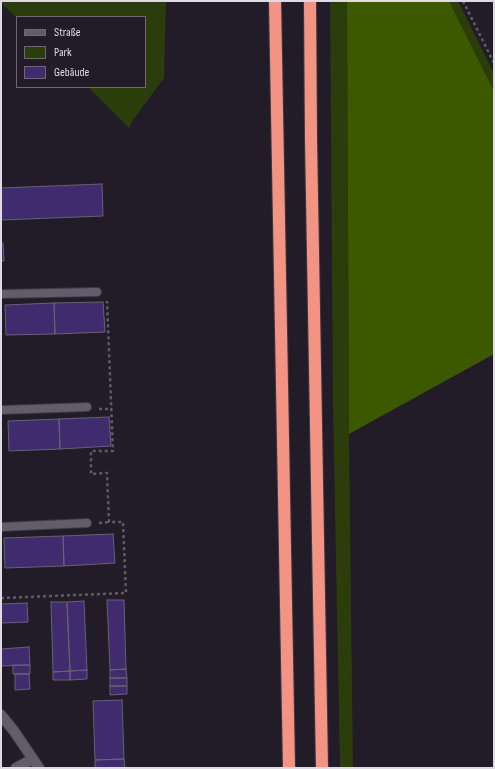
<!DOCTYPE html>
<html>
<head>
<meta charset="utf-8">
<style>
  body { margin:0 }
  #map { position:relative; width:495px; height:769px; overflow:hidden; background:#211c28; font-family:"Sofia Sans Condensed",sans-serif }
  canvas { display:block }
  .frame { position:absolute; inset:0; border:2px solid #dfdbe4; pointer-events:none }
  .legend { position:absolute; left:16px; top:16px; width:130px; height:72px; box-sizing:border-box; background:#211c28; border:1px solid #6d6873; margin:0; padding:5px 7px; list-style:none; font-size:12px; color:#dfdbe4 }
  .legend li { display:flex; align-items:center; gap:8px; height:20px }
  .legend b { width:20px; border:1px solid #6d6873 }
</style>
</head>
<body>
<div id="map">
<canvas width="495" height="769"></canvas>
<div class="frame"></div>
<ul class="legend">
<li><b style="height:5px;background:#635c6b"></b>Straße</li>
<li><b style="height:11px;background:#2a3d0b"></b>Park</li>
<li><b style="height:11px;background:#3f2b6e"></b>Gebäude</li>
</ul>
</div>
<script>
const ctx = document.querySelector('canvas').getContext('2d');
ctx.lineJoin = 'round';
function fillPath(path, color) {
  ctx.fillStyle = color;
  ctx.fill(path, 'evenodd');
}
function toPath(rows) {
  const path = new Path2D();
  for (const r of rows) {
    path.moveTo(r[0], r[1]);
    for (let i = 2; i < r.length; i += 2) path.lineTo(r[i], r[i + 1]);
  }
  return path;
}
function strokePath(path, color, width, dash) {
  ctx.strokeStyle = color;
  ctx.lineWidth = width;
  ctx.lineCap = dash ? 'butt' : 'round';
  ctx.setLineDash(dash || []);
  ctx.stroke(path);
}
const green = toPath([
  [1,1,166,1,164,78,133,120,129,128,88,87,145,87,145,17,17,17,17,18,1,3],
  [330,1,347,1,349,434,353,768,340,768,333,406],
  [449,1,458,1,494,73,494,91]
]);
const forest = toPath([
  [347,1,449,1,494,91,494,354,349,434]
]);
const building = toPath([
  [102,184,103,216,1,220,1,188,102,184],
  [1,243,3,243,4,261,1,261,1,243],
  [103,302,105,332,55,334,54,303,103,302],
  [54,303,55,334,6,335,5,305,54,303],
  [109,417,111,446,60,449,59,419,109,417],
  [59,419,60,449,9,451,8,421,59,419],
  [113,534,115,563,64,566,63,536,113,534],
  [63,536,64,566,5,568,4,538,63,536],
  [107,600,124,600,126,669,110,670,107,600],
  [84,601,87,670,70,671,67,602,84,601],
  [51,602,67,602,70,671,53,672,51,602],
  [27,603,28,622,1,623,1,604,27,603],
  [29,647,30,665,1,666,1,649,29,647],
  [13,665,30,665,30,674,13,674,13,665],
  [126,669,127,678,110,678,110,670,126,669],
  [87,670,87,679,70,680,70,671,87,670],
  [70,671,70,680,53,680,53,672,70,671],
  [15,674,29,674,30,689,15,690,15,674],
  [110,678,127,678,127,686,110,686,110,678],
  [110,686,127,686,127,694,110,695,110,686],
  [122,700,124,759,95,760,93,701,122,700],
  [124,759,125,768,95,768,95,760,124,759]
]);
const path = toPath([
  [463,1,494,63],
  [99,409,112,409],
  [99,523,109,522],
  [1,598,126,593,123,522,109,522,107,473,91,474,91,451,113,451,107,301]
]);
const lane = toPath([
  [1,294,97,292],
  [1,410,87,407],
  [1,527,87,523]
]);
const street = toPath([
  [16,768,33,759]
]);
const secondary = toPath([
  [1,715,14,731,39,768]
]);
const highway = toPath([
  [275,1,289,768],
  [310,1,311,139,322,768]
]);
fillPath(green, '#2a3d0b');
fillPath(forest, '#3c5900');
fillPath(building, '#3f2b6e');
strokePath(building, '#666373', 1);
strokePath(lane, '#3e3944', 10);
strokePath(street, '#3e3944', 12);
strokePath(secondary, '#3e3944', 12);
strokePath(highway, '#3e3944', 14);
strokePath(path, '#605c67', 2.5, [3, 3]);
strokePath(lane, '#635c6b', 8);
strokePath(street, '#635c6b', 10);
strokePath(secondary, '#635c6b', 10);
strokePath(highway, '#f39384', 12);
</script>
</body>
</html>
